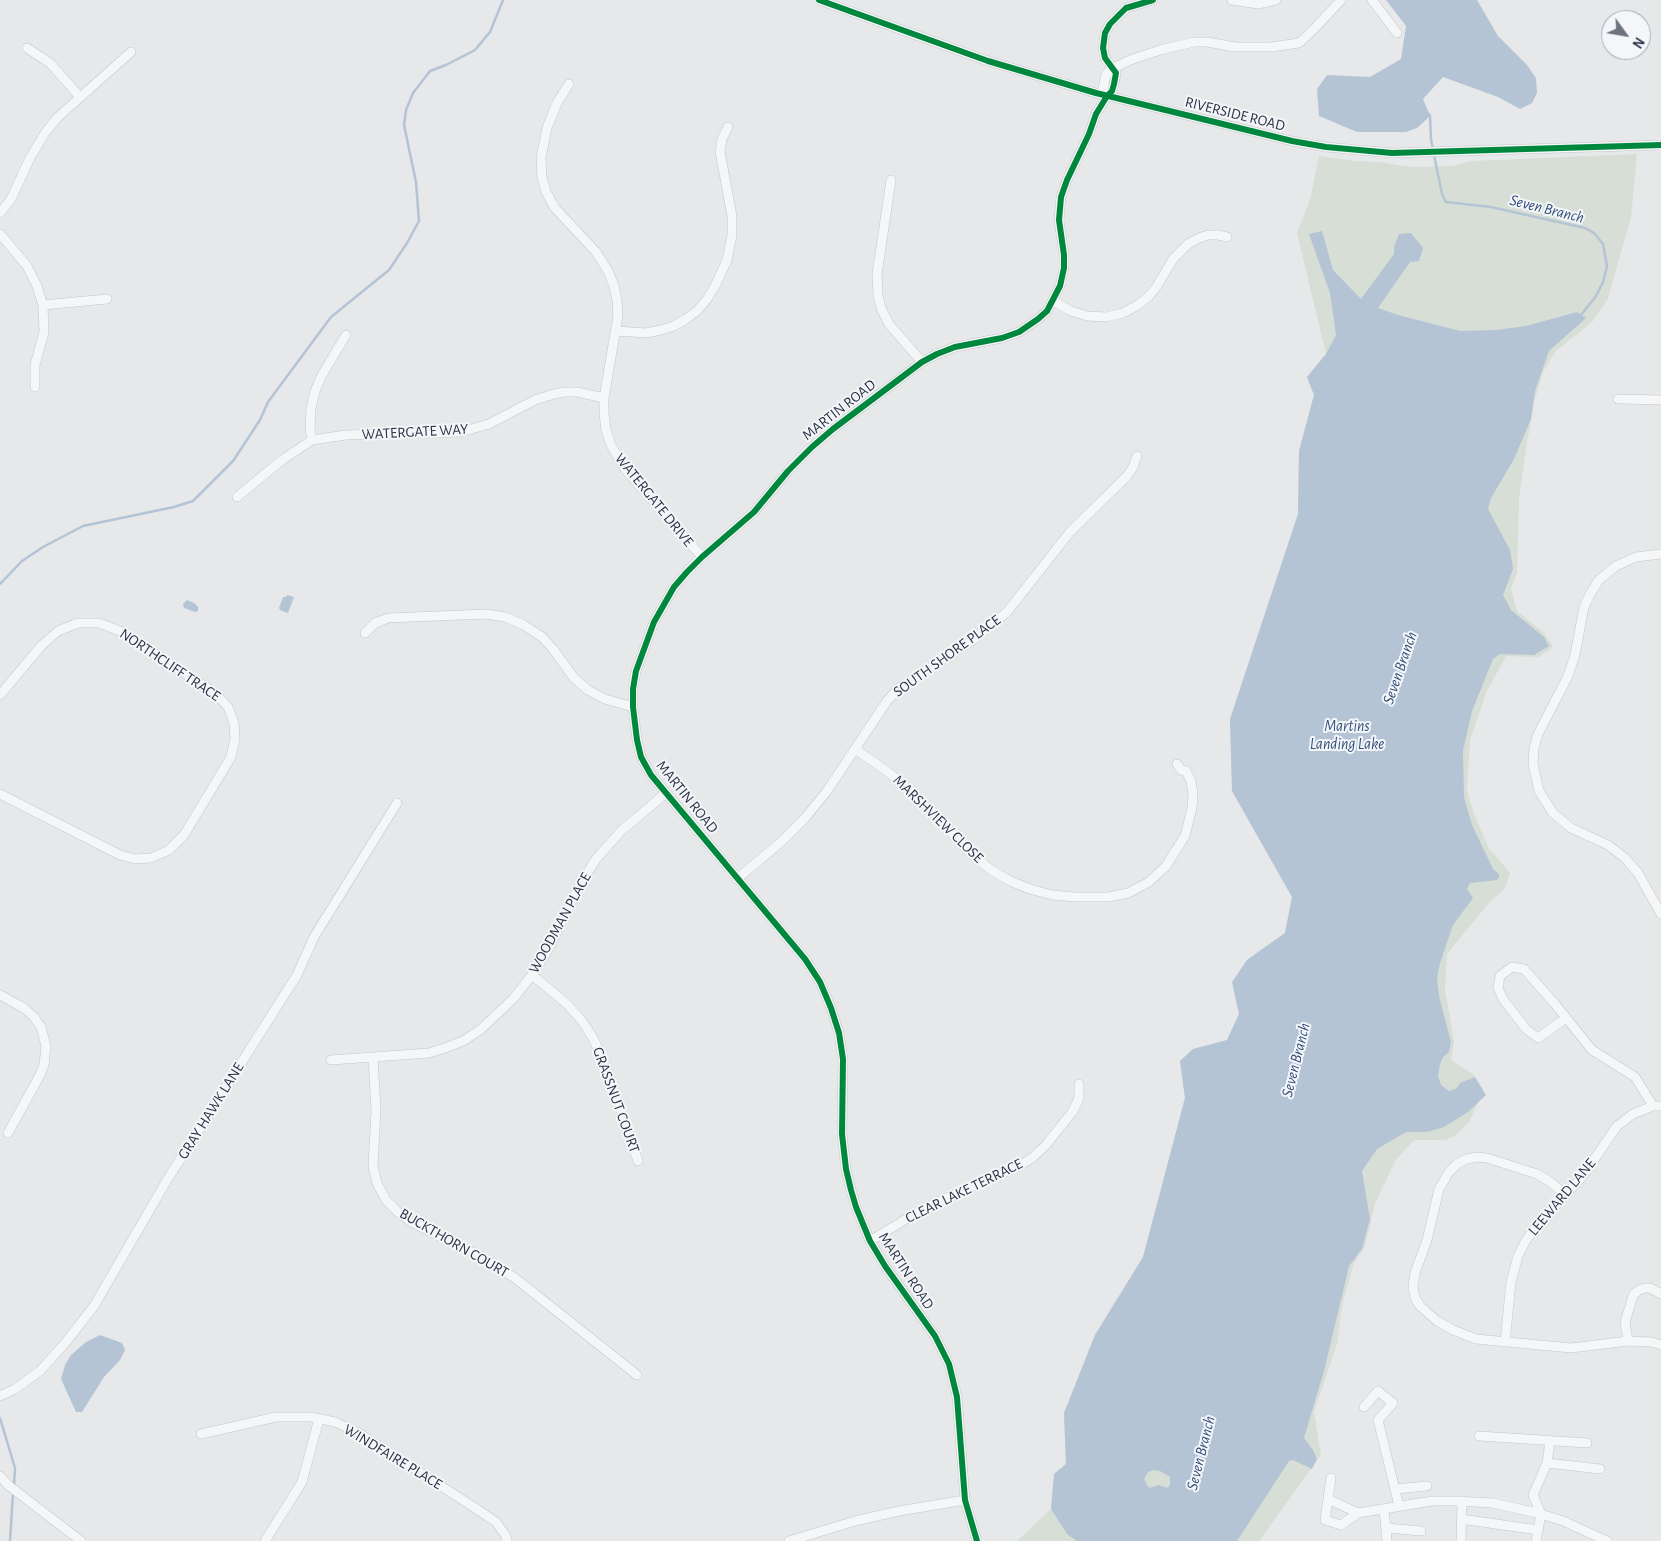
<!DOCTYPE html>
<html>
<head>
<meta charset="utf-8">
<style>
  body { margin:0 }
  #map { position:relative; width:1661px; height:1541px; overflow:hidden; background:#e6e8ea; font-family:"Alegreya Sans",sans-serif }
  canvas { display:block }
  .north { position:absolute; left:1601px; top:10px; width:50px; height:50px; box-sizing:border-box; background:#f4f6f9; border:1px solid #a4a8b1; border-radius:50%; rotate:122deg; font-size:14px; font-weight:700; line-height:20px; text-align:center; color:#2b3445 }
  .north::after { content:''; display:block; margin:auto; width:18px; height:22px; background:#6c737f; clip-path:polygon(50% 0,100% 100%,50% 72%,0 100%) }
</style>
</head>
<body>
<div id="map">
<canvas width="1661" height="1541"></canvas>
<div class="north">N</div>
</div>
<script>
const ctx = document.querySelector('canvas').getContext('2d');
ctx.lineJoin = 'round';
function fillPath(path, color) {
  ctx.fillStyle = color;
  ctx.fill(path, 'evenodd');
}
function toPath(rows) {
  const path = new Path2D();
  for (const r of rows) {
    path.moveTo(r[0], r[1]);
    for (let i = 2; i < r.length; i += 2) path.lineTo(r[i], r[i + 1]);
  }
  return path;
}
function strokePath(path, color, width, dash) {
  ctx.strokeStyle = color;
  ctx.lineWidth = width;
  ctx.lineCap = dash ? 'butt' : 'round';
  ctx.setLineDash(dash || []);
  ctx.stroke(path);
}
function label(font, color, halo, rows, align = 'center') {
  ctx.font = font + ' "Alegreya Sans",sans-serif';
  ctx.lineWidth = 4;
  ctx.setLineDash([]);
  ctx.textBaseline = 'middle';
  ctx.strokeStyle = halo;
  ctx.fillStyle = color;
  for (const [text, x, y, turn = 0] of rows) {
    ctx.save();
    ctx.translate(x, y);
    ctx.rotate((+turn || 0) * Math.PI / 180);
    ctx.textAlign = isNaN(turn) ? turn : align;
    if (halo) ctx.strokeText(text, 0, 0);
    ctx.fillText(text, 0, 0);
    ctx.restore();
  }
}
const green = toPath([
  [1637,154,1631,217,1608,298,1593,321,1555,352,1543,372,1535,399,1527,442,1519,499,1517,573,1511,589,1517,611,1544,633,1553,647,1538,657,1506,656,1486,693,1470,740,1467,791,1474,814,1490,851,1496,856,1510,873,1505,888,1487,905,1447,954,1445,990,1454,1042,1451,1060,1473,1074,1482,1094,1469,1122,1455,1136,1446,1140,1414,1140,1395,1161,1375,1204,1365,1246,1354,1263,1342,1306,1337,1344,1314,1412,1321,1455,1259,1541,1017,1541,1051,1509,1054,1474,1066,1464,1064,1413,1095,1335,1143,1257,1185,1098,1180,1061,1193,1049,1227,1040,1239,1014,1232,982,1247,960,1285,933,1292,897,1232,791,1230,719,1298,514,1299,451,1314,395,1307,377,1326,354,1297,233,1310,200,1319,156,1354,161,1378,162,1412,167,1452,166,1473,161]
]);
const water = toPath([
  [1386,0,1477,0,1498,36,1527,65,1536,78,1537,93,1532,103,1520,109,1498,97,1443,77,1423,99,1430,116,1417,128,1406,132,1357,132,1319,116,1317,89,1327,75,1370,77,1401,59,1406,26],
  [1322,231,1333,270,1361,299,1394,254,1394,247,1399,234,1411,233,1423,248,1419,261,1410,262,1378,308,1398,315,1460,331,1496,330,1526,326,1577,312,1586,318,1549,351,1535,391,1531,419,1514,459,1491,498,1488,509,1510,550,1513,569,1503,595,1511,610,1544,637,1549,646,1534,655,1500,654,1493,659,1472,711,1463,751,1464,797,1472,825,1493,869,1499,874,1499,877,1497,880,1470,883,1467,889,1473,898,1453,925,1440,963,1437,978,1439,996,1451,1042,1449,1052,1443,1057,1440,1064,1438,1076,1441,1085,1449,1091,1457,1088,1460,1083,1475,1077,1486,1095,1468,1112,1444,1127,1427,1132,1406,1132,1377,1149,1362,1171,1370,1219,1362,1249,1349,1266,1324,1371,1304,1438,1313,1450,1317,1459,1312,1469,1293,1460,1289,1461,1237,1541,1077,1541,1067,1534,1051,1509,1054,1474,1066,1464,1064,1413,1095,1335,1143,1257,1185,1098,1180,1061,1193,1049,1227,1040,1239,1014,1232,982,1247,960,1285,933,1292,897,1232,791,1230,719,1298,514,1299,451,1314,395,1307,377,1326,354,1336,335,1330,293,1309,234],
  [1154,1470,1160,1471,1170,1477,1170,1484,1168,1488,1159,1485,1149,1488,1144,1479,1148,1472],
  [287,595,294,597,288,613,280,610,279,608,283,597,286,597],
  [187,600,194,603,198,607,198,611,195,612,184,608,183,604],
  [100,1335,122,1343,125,1350,120,1360,104,1377,82,1412,76,1412,61,1379,65,1365,71,1355,86,1342]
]);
const stream = toPath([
  [1428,113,1430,116,1431,140,1433,149],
  [1434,155,1442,194,1446,202,1491,207,1585,228,1594,233,1603,244,1607,266,1603,282,1596,296,1581,315,1578,317],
  [0,584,22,561,43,547,83,526,174,507,193,501,233,461,260,420,268,402,331,317,389,270,407,243,419,221,416,182,404,125,406,110,413,93,430,71,446,65,475,50,490,32,503,0],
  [0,1418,15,1468,14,1487],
  [10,1541,13,1493]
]);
const minor = toPath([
  [819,0,988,61,1096,93,1292,141,1326,147,1392,153,1661,145],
  [1232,0,1258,4,1276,0],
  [1372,0,1397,33],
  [27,48,50,63,80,97],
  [569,84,557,103,547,128,541,158,542,177,546,192,555,208,596,252,608,271,614,286,617,300,618,316,604,398,604,413,606,430,611,445,625,469,702,557],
  [1107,96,1103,89,1106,74,1112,69,1130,60,1160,50,1194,42,1207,42,1235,47,1271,47,1299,43,1314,29,1341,0],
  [891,180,877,274,878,295,881,308,889,324,922,362],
  [0,213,11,199,30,158,45,133,57,118,131,52],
  [0,234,27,266,37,286,43,305,44,332,35,365,35,387],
  [1053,301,1071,311,1087,316,1106,317,1123,313,1138,305,1149,296,1157,286,1173,259,1188,244,1199,238,1208,235,1218,235,1227,237],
  [43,305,107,299],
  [616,331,646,333,661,330,674,326,686,319,698,310,707,299,715,286,727,260,732,235,732,216,720,152,722,139,728,127],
  [1618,399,1661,400],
  [312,440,310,428,311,409,315,391,322,375,346,335],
  [237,497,282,460,312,440,346,435,461,432,489,424,535,400,554,394,564,392,577,392,604,398],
  [1661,554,1636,557,1616,566,1599,580,1590,594,1584,607,1575,655,1568,676,1538,734,1534,748,1533,764,1539,791,1553,813,1571,828,1608,845,1625,858,1638,873,1661,914],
  [365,633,375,623,388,618,486,614,505,617,524,625,542,637,553,649,574,678,588,690,605,699,633,707],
  [0,695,41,646,58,631,78,623,99,623,120,631,215,693,228,707,234,723,235,739,231,757,184,835,169,850,151,858,135,859,120,855,0,794],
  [855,749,888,772,911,791,933,812,969,852,991,870,1010,881,1030,889,1052,895,1075,897,1109,897,1128,893,1149,882,1166,866,1185,836,1192,808,1193,794,1191,781,1186,771,1181,770,1177,764],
  [738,878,781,842,805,818,827,791,887,701,899,688,973,640,1007,612,1070,532,1127,476,1133,467,1137,456],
  [532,975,567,1004,582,1021,593,1038,605,1064,638,1161],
  [0,995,24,1008,34,1017,41,1027,46,1046,44,1065,40,1075,8,1133],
  [1566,1018,1538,1038,1526,1029,1503,999,1498,988,1500,976,1512,967,1524,969,1555,1004,1592,1050,1635,1077,1653,1106],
  [373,1057,376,1111,373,1166,377,1183,386,1200,398,1212,411,1222,478,1255,515,1278,637,1375],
  [331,1060,429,1053,445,1048,463,1041,480,1030,513,999,532,975,549,948,579,886,596,859,621,831,666,793],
  [1566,1195,1549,1181,1537,1174,1487,1158,1478,1157,1466,1159,1457,1164,1449,1172,1439,1189,1427,1240,1415,1273,1413,1286,1415,1298,1420,1306,1437,1321,1453,1330,1476,1339,1571,1348,1628,1341,1652,1342,1661,1345],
  [870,1241,926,1207,1017,1167,1032,1158,1045,1146,1073,1111,1079,1098,1079,1084],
  [1628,1341,1625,1322,1632,1299,1634,1294,1639,1290,1645,1288,1650,1288,1661,1294],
  [1505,1342,1511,1282,1518,1256,1525,1242,1534,1229,1582,1177,1617,1126,1633,1114,1653,1106,1661,1106],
  [0,1396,15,1389,40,1371,66,1342,94,1306,167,1180,297,975,314,937,397,803],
  [1364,1407,1378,1391,1393,1403,1378,1420,1399,1506],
  [201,1434,276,1417,311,1417,335,1422,357,1432,469,1504,496,1522,506,1536,507,1541],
  [1479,1436,1587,1443],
  [1547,1463,1600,1469],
  [0,1476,8,1485,81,1541],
  [1331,1478,1325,1520,1341,1525,1358,1513,1432,1501,1455,1501,1493,1503,1541,1514,1563,1521,1607,1541],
  [1395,1489,1427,1486],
  [1328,1499,1358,1513],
  [1384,1510,1387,1541],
  [1461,1519,1538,1530],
  [1387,1528,1421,1531],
  [265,1541,302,1482,319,1419],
  [789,1541,855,1521,899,1511,965,1500],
  [977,1541,965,1500,957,1397,949,1364,935,1336,885,1266,870,1241,856,1207,851,1190,846,1169,842,1134,843,1059,839,1033,831,1008,820,982,805,959,651,775,641,757,637,740,633,707,633,689,636,671,654,622,674,587,687,572,702,557,754,512,788,471,812,447,833,429,922,362,937,354,955,347,1002,338,1019,332,1038,319,1047,311,1060,286,1064,268,1064,255,1059,220,1061,197,1067,180,1089,134,1096,114,1107,96,1112,91,1114,84,1116,73,1105,58,1103,48,1105,33,1110,24,1126,8,1153,0],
  [1461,1541,1462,1501],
  [1536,1541,1541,1514,1533,1495,1547,1463,1550,1441]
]);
const cycleway = toPath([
  [819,0,988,61,1096,93,1292,141,1326,147,1392,153,1661,145],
  [977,1541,965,1500,957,1397,949,1364,935,1336,885,1266,870,1241,856,1207,851,1190,846,1169,842,1134,843,1059,839,1033,831,1008,820,982,805,959,651,775,641,757,637,740,633,707,633,689,636,671,654,622,674,587,687,572,702,557,754,512,788,471,812,447,833,429,922,362,937,354,955,347,1002,338,1019,332,1038,319,1047,311,1060,286,1064,268,1064,255,1059,220,1061,197,1067,180,1089,134,1096,114,1107,96,1112,91,1114,84,1116,73,1105,58,1103,48,1105,33,1110,24,1126,8,1153,0]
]);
const streetNames = [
  ["RIVERSIDE ROAD",1235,114,14],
  ["MARTIN ROAD",839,410,-38],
  ["WATERGATE WAY",415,432,-3],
  ["WATERGATE DRIVE",654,500,51],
  ["SOUTH SHORE PLACE",947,656,-36],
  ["NORTHCLIFF TRACE",170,665,34],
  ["MARTIN ROAD",687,797,51],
  ["MARSHVIEW CLOSE",938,819,44],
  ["WOODMAN PLACE",560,923,-61],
  ["GRASSNUT COURT",616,1100,70],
  ["GRAY HAWK LANE",211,1111,-58],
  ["CLEAR LAKE TERRACE",964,1191,-26],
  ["LEEWARD LANE",1562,1197,-50],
  ["BUCKTHORN COURT",454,1243,30],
  ["MARTIN ROAD",906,1271,57],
  ["WINDFAIRE PLACE",393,1457,31]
];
const waterNames = [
  ["Seven Branch",1547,209,14],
  ["Seven Branch",1400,668,-71],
  ["Martins",1347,726],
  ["Landing Lake",1347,744],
  ["Seven Branch",1296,1060,-76],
  ["Seven Branch",1201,1453,-76]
];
fillPath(green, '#d6ded6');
fillPath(water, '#b4c4d5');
strokePath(stream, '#b4c4d5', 2.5);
strokePath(minor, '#c4c6c8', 10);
strokePath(minor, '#f5f6f7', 9);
strokePath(cycleway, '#00873e', 6);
label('15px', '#2b3445', '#f4f6f9', streetNames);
label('italic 16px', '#34527a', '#f4f6f9', waterNames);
</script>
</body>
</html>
